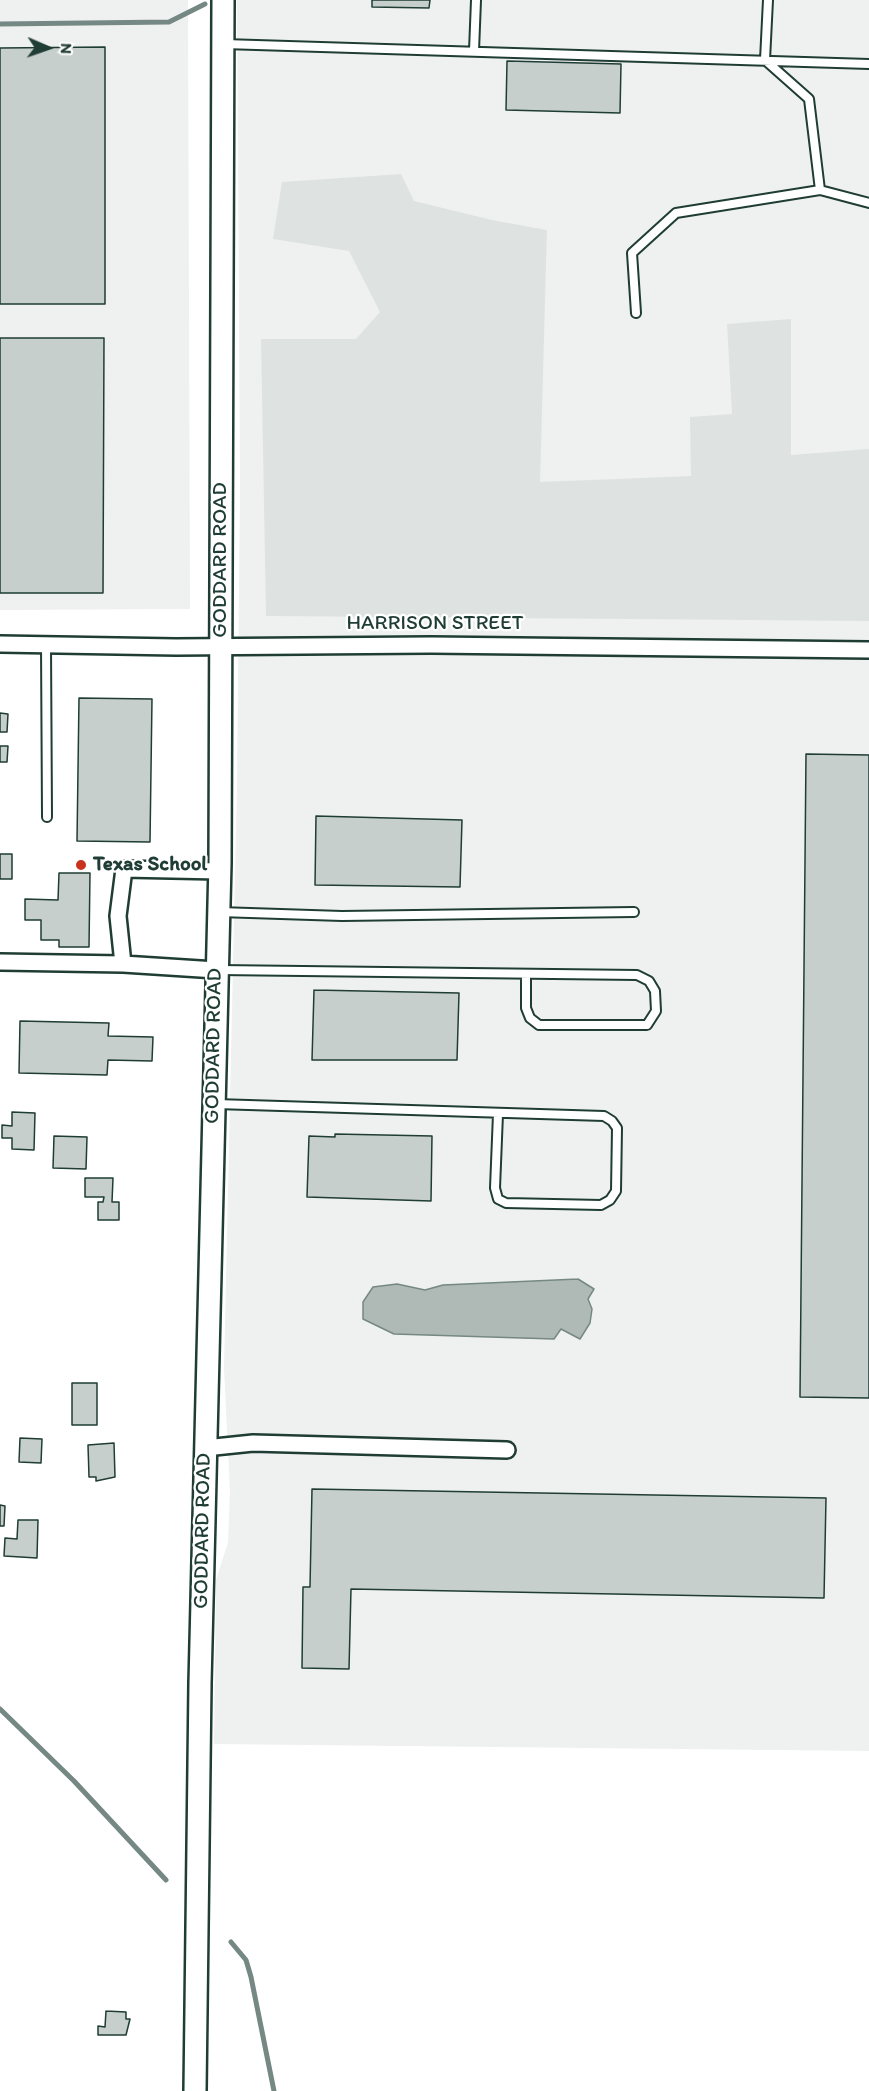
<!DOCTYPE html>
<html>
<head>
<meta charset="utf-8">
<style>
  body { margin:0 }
  #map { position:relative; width:869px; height:2091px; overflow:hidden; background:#fff; font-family:Itim,sans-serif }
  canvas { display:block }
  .north { position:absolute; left:18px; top:18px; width:60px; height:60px; -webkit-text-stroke:4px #fff; paint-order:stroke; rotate:92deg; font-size:16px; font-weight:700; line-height:24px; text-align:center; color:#1f3d34 }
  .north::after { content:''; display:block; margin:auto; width:21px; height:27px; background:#1f3d34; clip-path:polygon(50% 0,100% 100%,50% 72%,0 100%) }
</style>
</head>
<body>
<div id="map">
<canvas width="869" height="2091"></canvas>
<div class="north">N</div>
</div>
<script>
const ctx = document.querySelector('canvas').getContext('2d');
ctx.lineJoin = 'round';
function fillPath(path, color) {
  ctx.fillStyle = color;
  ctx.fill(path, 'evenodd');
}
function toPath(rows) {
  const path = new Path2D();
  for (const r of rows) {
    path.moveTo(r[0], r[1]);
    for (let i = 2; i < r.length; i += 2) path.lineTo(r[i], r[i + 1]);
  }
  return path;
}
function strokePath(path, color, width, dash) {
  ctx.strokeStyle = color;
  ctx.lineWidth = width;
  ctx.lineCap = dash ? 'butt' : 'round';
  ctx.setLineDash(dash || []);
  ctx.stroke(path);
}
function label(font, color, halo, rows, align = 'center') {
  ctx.font = font + ' Itim,sans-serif';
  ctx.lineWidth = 4.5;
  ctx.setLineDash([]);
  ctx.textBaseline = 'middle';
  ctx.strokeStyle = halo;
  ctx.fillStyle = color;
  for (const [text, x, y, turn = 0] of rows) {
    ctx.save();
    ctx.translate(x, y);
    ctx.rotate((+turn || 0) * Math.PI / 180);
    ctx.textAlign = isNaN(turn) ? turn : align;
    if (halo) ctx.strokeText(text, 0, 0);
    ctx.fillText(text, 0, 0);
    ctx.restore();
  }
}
const built = toPath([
  [0,0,188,0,190,609,0,610],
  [237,0,869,0,869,1751,214,1744,216,1580,228,1542,230,1491,224,1369,237,785,240,485]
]);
const green = toPath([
  [401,174,414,201,492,220,547,230,540,482,691,476,690,417,732,414,727,324,791,319,791,455,869,449,869,621,266,616,261,339,356,339,380,312,349,251,273,239,282,182]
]);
const water = toPath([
  [578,1279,594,1289,588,1299,592,1309,590,1323,580,1339,561,1329,554,1339,394,1334,363,1319,363,1302,373,1287,397,1284,425,1290,443,1285,578,1279]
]);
const stream = toPath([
  [0,24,169,22,205,4],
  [0,1709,74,1781,166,1880],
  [231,1942,246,1960,251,1977,274,2091]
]);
const building = toPath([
  [372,0,430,0,429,8,372,7,372,0],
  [105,47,105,304,0,304,0,48,105,47],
  [507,61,621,64,620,113,506,110,507,61],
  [0,338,104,338,103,593,0,593,0,338],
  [79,698,152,699,150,842,77,841,79,698],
  [0,713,8,714,7,732,0,732,0,713],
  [0,746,8,746,7,762,0,762,0,746],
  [806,754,869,755,869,1398,800,1397,806,754],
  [316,816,462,820,460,887,315,885,316,816],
  [0,854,12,854,12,879,0,879,0,854],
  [59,873,90,873,89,947,59,947,59,940,41,940,41,920,25,920,25,899,58,900,59,873],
  [314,990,459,993,457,1060,312,1060,314,990],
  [20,1021,109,1023,108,1036,153,1037,152,1061,108,1060,107,1075,19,1073,20,1021],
  [12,1112,35,1113,34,1150,12,1149,12,1138,2,1138,2,1125,12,1126,12,1112],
  [335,1134,432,1136,431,1201,307,1197,309,1136,335,1137,335,1134],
  [54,1136,87,1137,86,1169,53,1168,54,1136],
  [85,1178,113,1178,112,1202,119,1202,119,1220,98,1220,98,1202,103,1202,104,1197,85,1197,85,1178],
  [72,1383,97,1383,97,1425,72,1425,72,1383],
  [20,1438,42,1439,41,1463,19,1462,20,1438],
  [114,1443,115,1477,96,1481,96,1477,89,1477,88,1445,114,1443],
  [312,1489,826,1498,824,1598,351,1589,349,1669,302,1668,303,1587,310,1587,312,1489],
  [0,1505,5,1506,4,1526,0,1526,0,1505],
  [18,1520,38,1520,37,1558,4,1556,5,1538,17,1539,18,1520],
  [106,2011,126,2012,126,2019,130,2019,126,2035,98,2035,98,2026,105,2027,106,2011]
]);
const lane = toPath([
  [768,0,765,60,809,99,820,190],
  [224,44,869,64],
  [474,51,476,0],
  [636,313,632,253,676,213,820,190,869,203],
  [46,645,47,817],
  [219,912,342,916,634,912],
  [219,970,637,975,649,981,655,991,656,1011,647,1025,539,1025,530,1018,526,1008,526,974],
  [216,1104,604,1116,612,1121,617,1128,616,1191,610,1200,601,1205,506,1203,498,1199,495,1188,498,1114]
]);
const street = toPath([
  [0,644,176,647,431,645,869,650],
  [0,962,123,964,216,970],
  [123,964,118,916,124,869,219,871],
  [205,1448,253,1443,507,1450]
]);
const secondary = toPath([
  [195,2091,200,1683,220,863,223,0]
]);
const markers = [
  [81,865,6,"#c8321e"]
];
const streetNames = [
  ["GODDARD ROAD",221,560,-90],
  ["HARRISON STREET",435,624],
  ["GODDARD ROAD",214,1046,-89],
  ["GODDARD ROAD",203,1531,-89]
];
const poiNames = [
  ["Texas School",93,865]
];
fillPath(built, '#eef1f0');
fillPath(green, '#dee3e2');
fillPath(water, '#afbab7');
strokePath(water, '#758883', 1.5);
strokePath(stream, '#758883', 5);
fillPath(building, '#c7cfcc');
strokePath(building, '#1f3d34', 1.5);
strokePath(lane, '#1f3d34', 12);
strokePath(street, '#1f3d34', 20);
strokePath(secondary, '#1f3d34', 26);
strokePath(lane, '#fff', 8);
strokePath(street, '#fff', 15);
strokePath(secondary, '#fff', 21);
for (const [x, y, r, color] of markers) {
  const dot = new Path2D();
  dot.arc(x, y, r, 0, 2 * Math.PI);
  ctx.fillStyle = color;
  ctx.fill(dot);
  strokePath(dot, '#fff', 2);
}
label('21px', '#1f3d34', '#fff', streetNames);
label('bold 21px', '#1f3d34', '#fff', poiNames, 'left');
</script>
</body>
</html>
